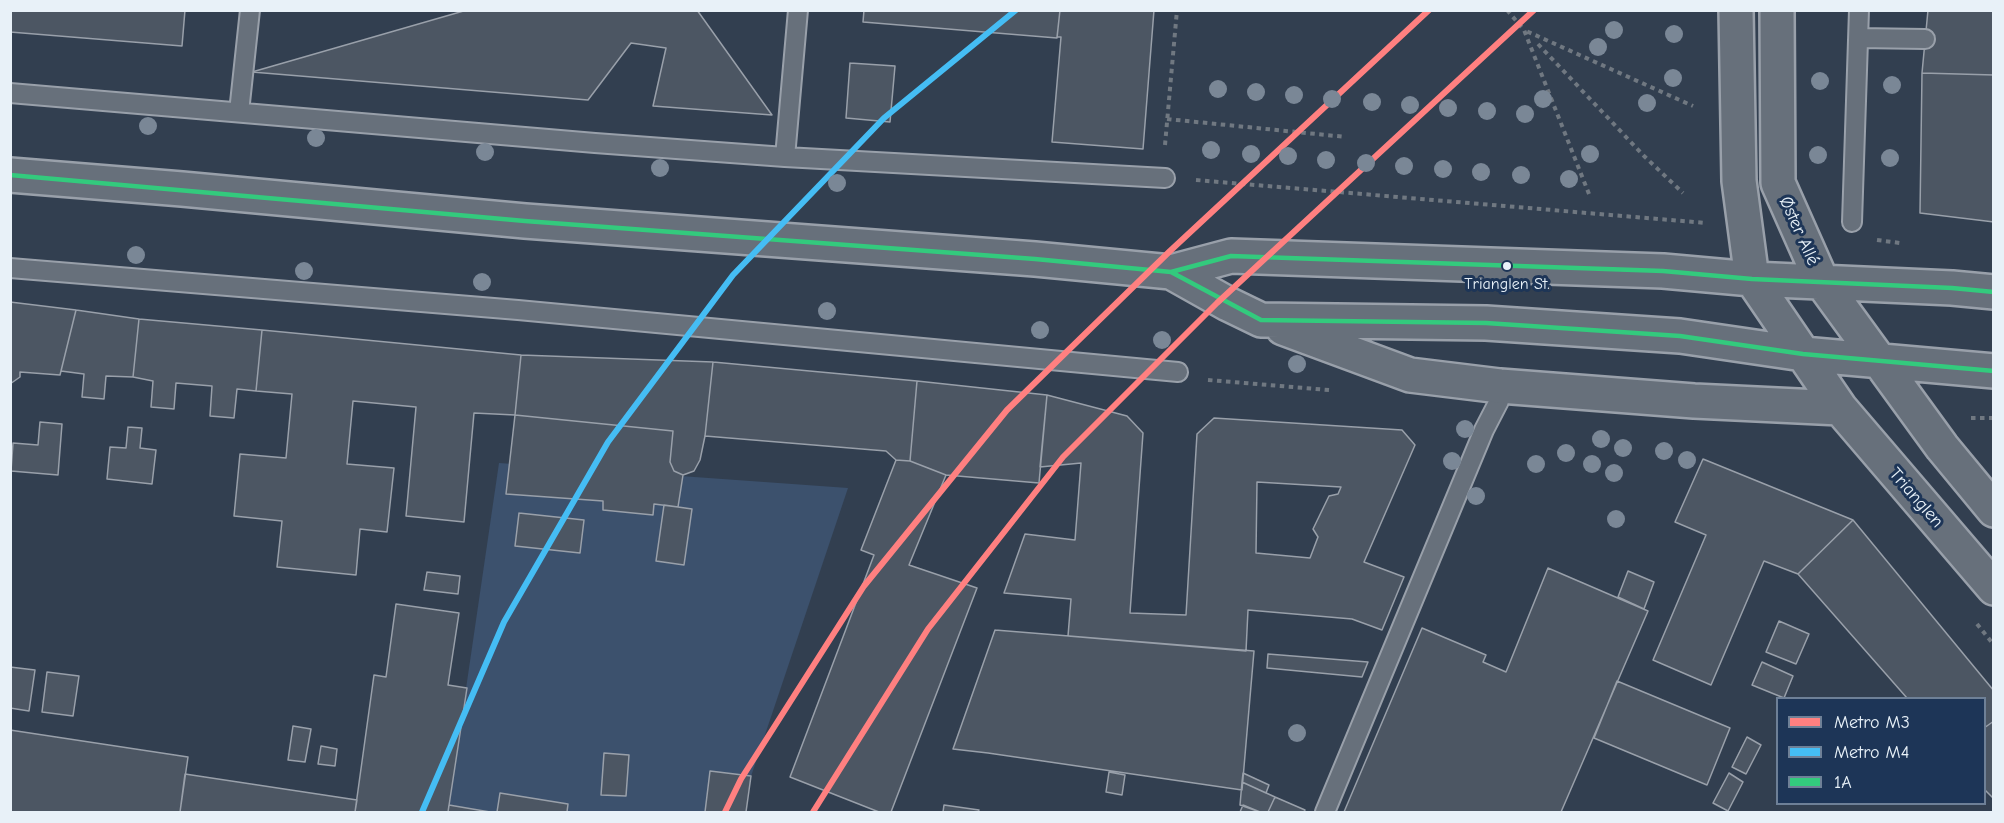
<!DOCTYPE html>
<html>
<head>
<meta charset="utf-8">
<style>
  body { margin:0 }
  #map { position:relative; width:2004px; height:823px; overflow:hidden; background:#323f50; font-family:"Comic Neue",sans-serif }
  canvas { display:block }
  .frame { position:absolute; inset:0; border:12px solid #e8f1f8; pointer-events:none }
  .legend { position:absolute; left:1776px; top:697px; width:210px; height:108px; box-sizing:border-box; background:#1d3557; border:2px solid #6e8097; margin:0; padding:8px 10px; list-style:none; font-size:18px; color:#e8f1f8 }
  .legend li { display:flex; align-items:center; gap:12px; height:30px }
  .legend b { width:30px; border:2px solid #6e8097 }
</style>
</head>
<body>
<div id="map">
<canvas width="2004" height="823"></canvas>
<div class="frame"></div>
<ul class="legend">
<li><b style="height:8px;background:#ff8080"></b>Metro M3</li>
<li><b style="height:8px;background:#45bdf4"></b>Metro M4</li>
<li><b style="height:8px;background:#33ca7d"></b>1A</li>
</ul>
</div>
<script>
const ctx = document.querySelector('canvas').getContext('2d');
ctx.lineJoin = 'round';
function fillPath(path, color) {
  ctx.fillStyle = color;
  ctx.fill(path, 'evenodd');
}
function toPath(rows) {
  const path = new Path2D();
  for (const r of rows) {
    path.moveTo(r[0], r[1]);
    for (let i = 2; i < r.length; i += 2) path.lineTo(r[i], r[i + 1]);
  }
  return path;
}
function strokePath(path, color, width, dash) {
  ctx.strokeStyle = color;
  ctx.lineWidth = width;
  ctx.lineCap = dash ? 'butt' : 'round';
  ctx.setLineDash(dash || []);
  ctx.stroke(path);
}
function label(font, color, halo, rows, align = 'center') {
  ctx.font = font + ' "Comic Neue",sans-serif';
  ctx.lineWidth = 6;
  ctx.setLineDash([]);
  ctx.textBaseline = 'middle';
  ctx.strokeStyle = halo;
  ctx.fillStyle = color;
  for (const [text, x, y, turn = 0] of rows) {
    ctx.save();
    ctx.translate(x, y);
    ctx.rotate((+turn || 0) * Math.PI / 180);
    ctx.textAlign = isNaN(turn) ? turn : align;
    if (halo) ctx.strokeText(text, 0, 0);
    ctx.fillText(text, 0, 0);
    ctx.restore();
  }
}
const green = toPath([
  [499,463,848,488,739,812,491,812,449,805]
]);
const building = toPath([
  [10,10,185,10,182,46,10,32,10,10],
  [467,10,697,10,772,115,653,106,666,48,631,43,588,100,252,72,467,10],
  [864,10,1060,10,1057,38,863,22,864,10],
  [1060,10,1154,10,1143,149,1052,142,1061,37,1057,37,1060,10],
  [1928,10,1994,10,1994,75,1922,73,1928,10],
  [850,63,895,66,890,122,846,118,850,63],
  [1922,73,1994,75,1994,222,1920,213,1922,73],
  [10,302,76,310,60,375,20,372,20,377,10,384,10,302],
  [76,310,139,319,133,377,106,376,104,399,82,397,84,374,61,371,76,310],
  [139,319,262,330,256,391,237,389,234,418,210,416,212,386,176,383,174,409,151,407,153,381,133,377,139,319],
  [262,330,521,355,515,415,474,413,464,522,406,516,416,407,353,401,347,464,394,468,387,532,360,529,356,575,277,567,282,521,234,516,240,454,286,458,292,394,256,391,262,330],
  [521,355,713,362,705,436,700,460,694,471,683,475,674,471,670,462,673,431,515,415,521,355],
  [713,362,917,381,910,461,896,460,886,451,705,436,713,362],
  [917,381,1047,395,1039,483,946,475,910,461,917,381],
  [1047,395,1127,416,1143,433,1130,613,1186,615,1197,434,1214,418,1402,430,1415,445,1364,562,1404,577,1382,630,1352,619,1248,610,1246,651,1068,636,1071,599,1004,593,1025,534,1075,540,1081,463,1040,467,1047,395],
  [1257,482,1341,487,1338,494,1329,496,1313,529,1318,537,1310,558,1256,553,1257,482],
  [515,415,673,431,670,462,674,471,683,475,678,507,654,504,653,515,603,510,603,501,506,494,515,415],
  [40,422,62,424,58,475,11,471,13,443,38,445,40,422],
  [128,427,142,428,140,448,156,450,152,484,107,479,110,447,126,448,128,427],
  [1703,459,1853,520,1798,574,1764,561,1711,685,1653,660,1706,535,1675,522,1703,459],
  [896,460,910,461,946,475,909,565,977,588,891,812,879,812,790,777,874,555,861,550,896,460],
  [664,505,692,509,684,565,656,561,664,505],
  [519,513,584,520,580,553,515,546,519,513],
  [1853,520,1994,691,1994,721,1984,728,1984,698,1907,698,1798,574,1853,520],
  [1548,568,1648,611,1561,812,1344,812,1422,628,1486,655,1483,662,1506,672,1548,568],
  [1628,571,1654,582,1644,609,1618,597,1628,571],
  [427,572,460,576,458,594,424,590,427,572],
  [396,604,459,613,448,685,467,688,448,812,355,812,374,675,386,677,396,604],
  [1779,621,1809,634,1796,664,1766,652,1779,621],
  [995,630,1254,651,1242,790,988,753,953,749,995,630],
  [1268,654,1368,662,1362,677,1267,668,1268,654],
  [1762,662,1793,676,1784,698,1752,685,1762,662],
  [10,667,35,670,29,711,10,708,10,667],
  [47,672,79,676,73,716,42,712,47,672],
  [1617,681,1730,728,1707,785,1594,738,1617,681],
  [1994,721,1994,799,1984,789,1984,728,1994,721],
  [293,726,311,729,305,762,288,760,293,726],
  [10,730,188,757,180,812,10,812,10,730],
  [1747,737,1761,745,1746,774,1732,767,1747,737],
  [321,746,337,749,335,766,318,764,321,746],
  [604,753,629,755,626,796,601,795,604,753],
  [710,771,751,776,746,812,705,812,710,771],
  [1109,772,1125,775,1122,795,1106,792,1109,772],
  [1243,773,1269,785,1266,793,1242,782,1243,773],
  [1729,773,1743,782,1728,811,1713,803,1729,773],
  [185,774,357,800,355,812,180,812,185,774],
  [1242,782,1275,797,1268,812,1260,812,1240,805,1242,782],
  [500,793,568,804,567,812,497,812,500,793],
  [1275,797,1305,810,1304,812,1268,812,1275,797],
  [449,805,490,812,448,812,449,805],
  [944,805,979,810,978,812,943,812,944,805],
  [1243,805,1260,812,1240,812,1243,805]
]);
const path = toPath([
  [1507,10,1524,30],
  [1538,44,1644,156,1683,193],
  [1167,119,1346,137],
  [1165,145,1177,10],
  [1196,180,1706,223],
  [1589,194,1524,30,1693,106],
  [1877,240,1900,243],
  [1208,380,1329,390],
  [1971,418,1994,418],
  [1977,624,1994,645]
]);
const lane = toPath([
  [1859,38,1925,39],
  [10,93,595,143,785,157,1165,178],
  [239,112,250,10],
  [785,157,798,10],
  [1852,222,1859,10],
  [10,268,518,310,1178,372],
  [1325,812,1484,430,1499,401,1500,386]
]);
const secondary = toPath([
  [1736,10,1739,181,1752,279,1840,408,1994,588],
  [1777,10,1778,183,1822,282,1942,447,1994,510],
  [10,175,182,189,525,221,1035,259,1171,272,1231,256,1663,271,1752,279,1952,288,1994,292],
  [1171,272,1228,304,1261,320,1486,323,1680,336,1803,354,1994,371],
  [1283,328,1410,375,1500,386,1694,401,1840,408]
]);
const bus1 = toPath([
  [10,175,525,221,1035,259,1171,272,1261,320,1486,323,1680,336,1803,354,1994,371],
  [1151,270,1171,272,1231,256,1663,271,1752,279,1952,288,1994,292]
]);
const metro1 = toPath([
  [725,812,741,779,864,586,1007,410,1170,251,1429,10],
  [813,812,928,629,1063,457,1217,303,1534,10]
]);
const metro2 = toPath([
  [422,812,504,622,608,442,733,275,884,118,1016,10]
]);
const trees = [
  [1614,30],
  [1674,34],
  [1598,47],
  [1673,78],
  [1820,81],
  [1892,85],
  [1218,89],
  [1256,92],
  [1294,95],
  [1332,99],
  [1543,99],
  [1372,102],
  [1647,103],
  [1410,105],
  [1448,108],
  [1487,111],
  [1525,114],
  [148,126],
  [316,138],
  [1211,150],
  [485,152],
  [1251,154],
  [1590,154],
  [1818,155],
  [1288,156],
  [1890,158],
  [1326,160],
  [1366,163],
  [1404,166],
  [660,168],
  [1443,169],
  [1481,172],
  [1521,175],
  [1569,179],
  [837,183],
  [136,255],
  [304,271],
  [482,282],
  [827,311],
  [1040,330],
  [1162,340],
  [1297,364],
  [1465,429],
  [1601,439],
  [1623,448],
  [1664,451],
  [1566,453],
  [1687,460],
  [1452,461],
  [1536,464],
  [1592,464],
  [1614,473],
  [1476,496],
  [1616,519],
  [1297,733]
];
const markers = [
  [1507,266,5,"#e8f1f8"]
];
const busNames = [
  ["Trianglen St.",1507,284]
];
const streetNames = [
  ["Øster Allé",1799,231,66],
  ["Trianglen",1916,498,49]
];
fillPath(green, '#3c516d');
fillPath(building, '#4c5663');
strokePath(building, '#99a0aa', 1.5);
strokePath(lane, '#99a0aa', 22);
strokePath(secondary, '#99a0aa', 38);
strokePath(path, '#707881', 4, [4.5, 4.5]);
strokePath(lane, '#67707b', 18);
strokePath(secondary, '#67707b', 33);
strokePath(bus1, '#33ca7d', 4.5);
strokePath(metro1, '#ff8080', 6);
strokePath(metro2, '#45bdf4', 6);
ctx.fillStyle = '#7a8796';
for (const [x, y] of trees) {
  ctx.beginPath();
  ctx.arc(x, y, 9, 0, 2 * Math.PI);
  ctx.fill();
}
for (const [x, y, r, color] of markers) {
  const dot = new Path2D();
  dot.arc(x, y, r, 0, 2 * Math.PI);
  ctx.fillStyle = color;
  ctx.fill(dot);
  strokePath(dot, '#1d3557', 2);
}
label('16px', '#e8f1f8', '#1d3557', busNames);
label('18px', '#e8f1f8', '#1d3557', streetNames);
</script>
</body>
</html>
